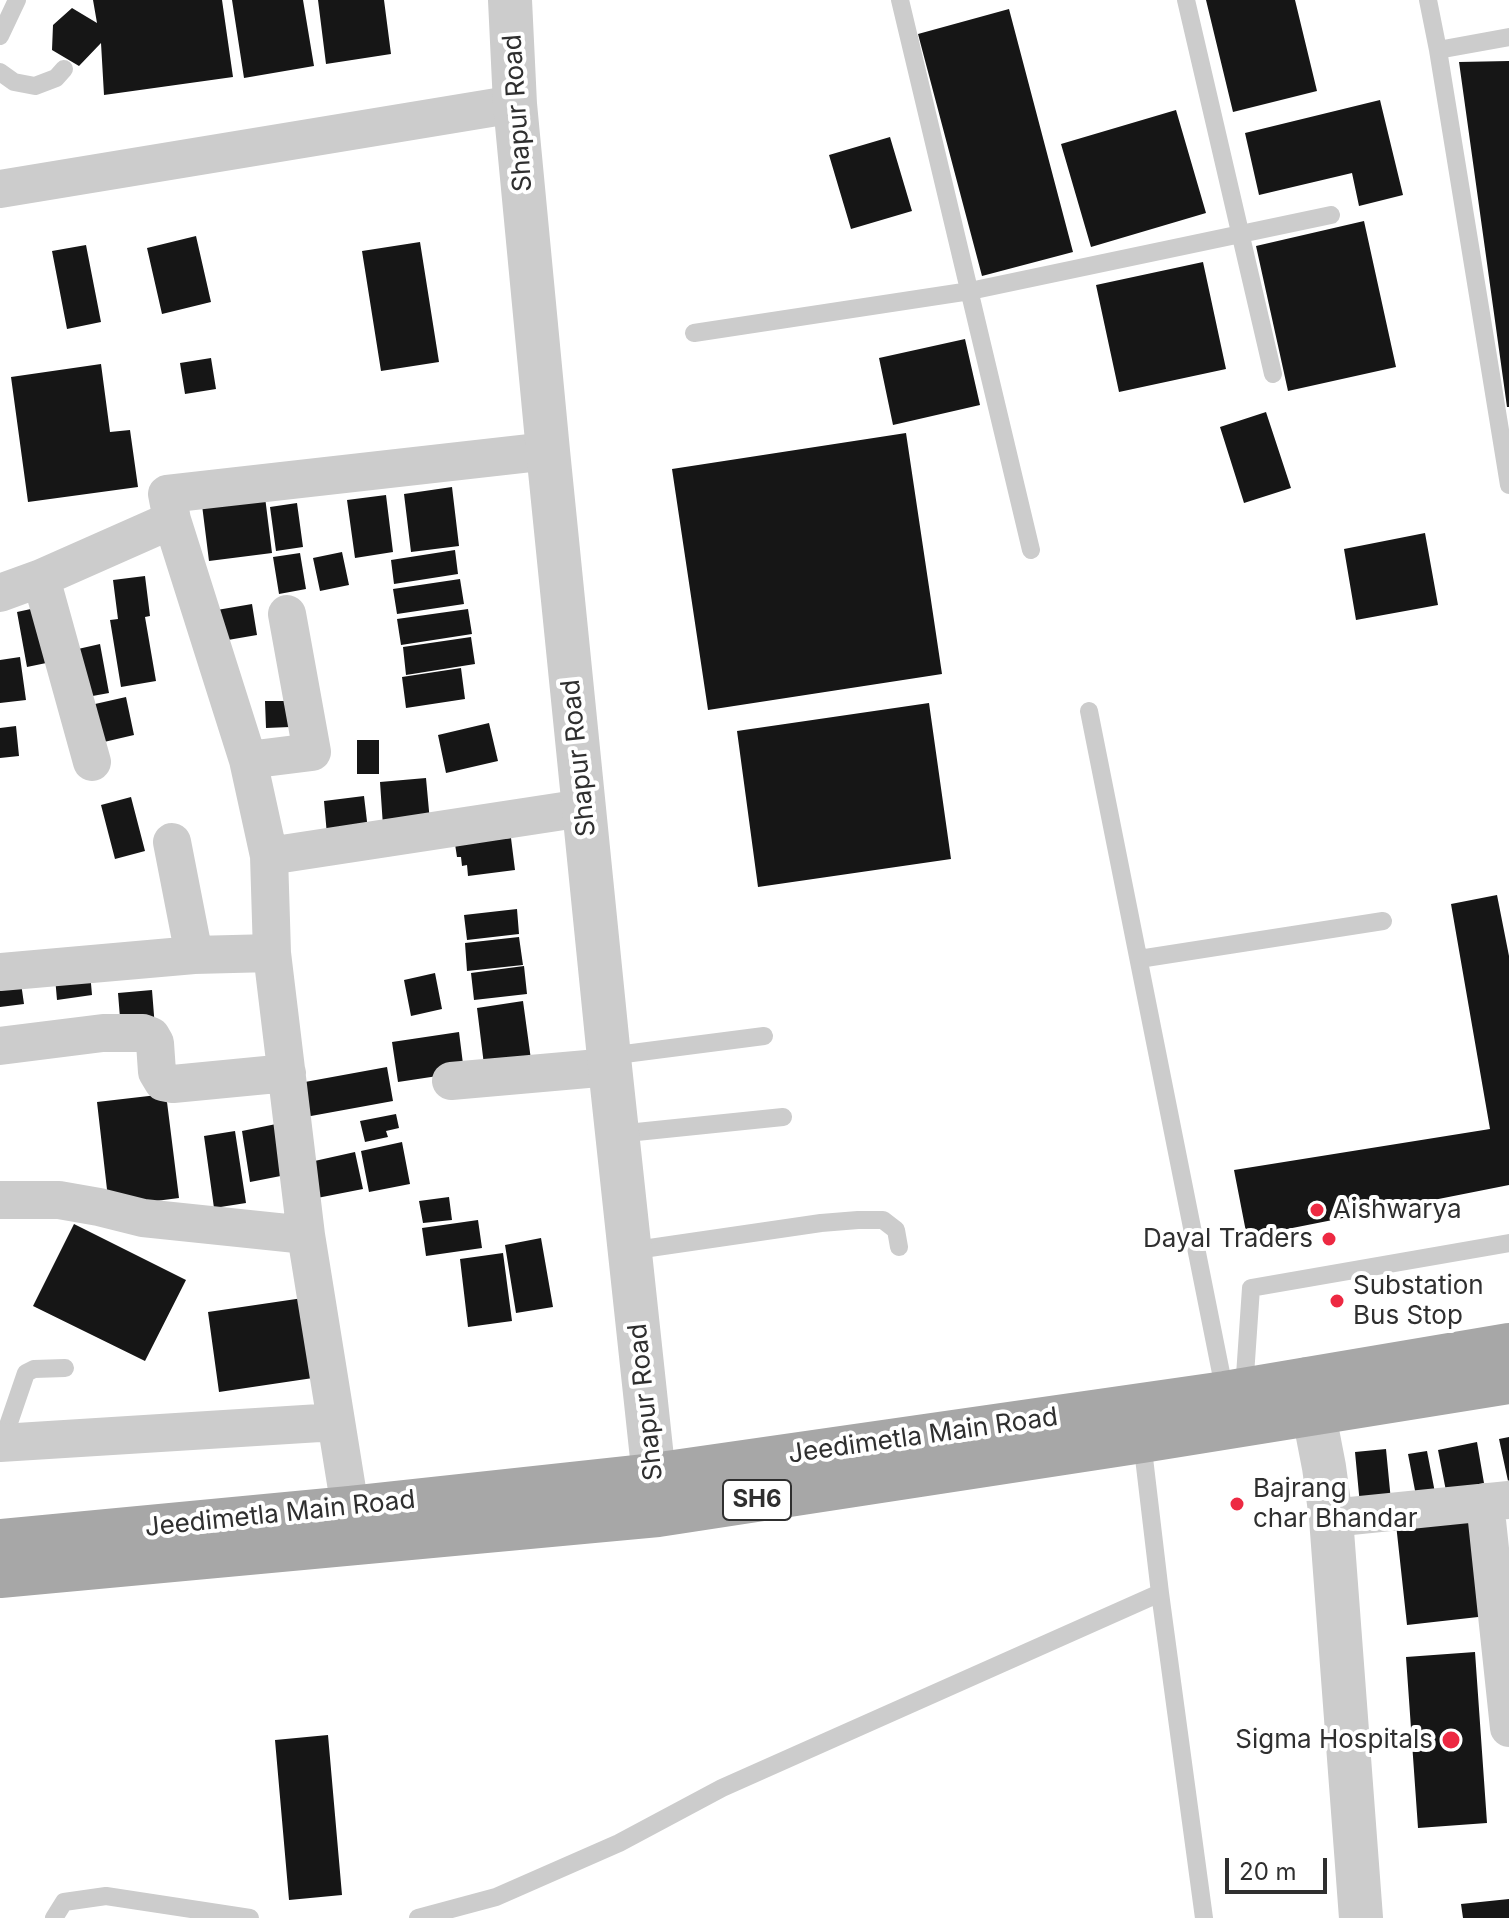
<!DOCTYPE html>
<html>
<head>
<meta charset="utf-8">
<style>
  body { margin:0 }
  #map { position:relative; width:1509px; height:1918px; overflow:hidden; background:#fff; font-family:Inter,sans-serif }
  canvas { display:block }
  .scale { position:absolute; left:1225px; top:1858px; width:102px; height:36px; box-sizing:border-box; border:4px solid #2f2f2f; border-top:0; padding-left:10px; font-size:24px; line-height:28px; white-space:nowrap; color:#2f2f2f; -webkit-text-stroke:6px #fff; paint-order:stroke }
</style>
</head>
<body>
<div id="map">
<canvas width="1509" height="1918"></canvas>
<div class="scale">20 m</div>
</div>
<script>
const ctx = document.querySelector('canvas').getContext('2d');
ctx.lineJoin = 'round';
function fillPath(path, color) {
  ctx.fillStyle = color;
  ctx.fill(path, 'evenodd');
}
function toPath(rows) {
  const path = new Path2D();
  for (const r of rows) {
    path.moveTo(r[0], r[1]);
    for (let i = 2; i < r.length; i += 2) path.lineTo(r[i], r[i + 1]);
  }
  return path;
}
function strokePath(path, color, width, dash) {
  ctx.strokeStyle = color;
  ctx.lineWidth = width;
  ctx.lineCap = dash ? 'butt' : 'round';
  ctx.setLineDash(dash || []);
  ctx.stroke(path);
}
function label(font, color, halo, rows, align = 'center') {
  ctx.font = font + ' Inter,sans-serif';
  ctx.lineWidth = 8;
  ctx.setLineDash([]);
  ctx.textBaseline = 'middle';
  ctx.strokeStyle = halo;
  ctx.fillStyle = color;
  for (const [text, x, y, turn = 0] of rows) {
    ctx.save();
    ctx.translate(x, y);
    ctx.rotate((+turn || 0) * Math.PI / 180);
    ctx.textAlign = isNaN(turn) ? turn : align;
    if (halo) ctx.strokeText(text, 0, 0);
    ctx.fillText(text, 0, 0);
    ctx.restore();
  }
}
const building = toPath([
  [93,0,222,0,233,77,104,95,101,43,79,66,52,50,53,25,72,8,97,23],
  [232,0,303,0,314,66,244,78],
  [318,0,384,0,391,54,326,64],
  [1206,0,1295,0,1317,91,1233,112],
  [1009,9,1073,252,982,276,918,34],
  [1509,61,1509,407,1507,407,1459,62],
  [1380,100,1403,195,1359,206,1352,173,1259,195,1245,133],
  [1176,110,1206,213,1091,247,1061,144],
  [890,137,912,211,851,229,829,155],
  [1364,221,1396,367,1288,391,1256,246],
  [196,236,211,302,162,314,147,248],
  [420,242,439,362,381,371,362,251],
  [86,245,101,322,67,329,52,251],
  [1203,262,1226,369,1119,392,1096,285],
  [965,339,980,405,893,425,879,358],
  [211,358,216,389,185,394,180,363],
  [101,364,110,432,130,430,138,487,28,502,11,377],
  [1266,412,1291,488,1244,503,1220,427],
  [906,433,942,674,708,710,672,469],
  [452,487,459,546,411,552,404,494],
  [386,495,393,552,355,558,347,500],
  [265,497,272,553,209,561,202,505],
  [297,503,303,547,276,551,270,507],
  [1425,533,1438,605,1356,620,1344,549],
  [455,550,458,574,394,584,391,560],
  [342,552,349,585,320,591,313,558],
  [300,553,306,589,279,594,273,557],
  [145,576,150,616,145,617,156,681,121,687,110,620,118,619,113,580],
  [460,579,464,604,397,614,393,589],
  [252,604,257,635,222,641,217,610],
  [40,607,51,662,27,667,17,612],
  [468,609,472,634,401,645,397,619],
  [471,637,475,664,406,675,403,647],
  [100,644,109,693,87,697,78,649],
  [20,657,26,700,0,703,0,660],
  [461,668,465,699,406,708,402,677],
  [126,697,134,735,104,742,95,704],
  [265,701,290,701,290,727,266,728],
  [929,703,951,859,758,887,737,731],
  [489,723,498,761,446,773,438,735],
  [16,726,19,756,0,758,0,728],
  [357,740,379,740,379,774,357,774],
  [426,778,430,822,383,826,380,782],
  [364,796,368,830,327,835,324,801],
  [131,797,145,851,115,859,101,805],
  [511,838,515,870,468,876,467,865,462,866,461,857,457,857,455,844],
  [1497,895,1509,956,1509,1185,1247,1237,1234,1170,1490,1129,1451,904],
  [517,909,519,934,467,940,464,915],
  [519,937,523,965,467,971,465,943],
  [524,966,527,994,474,1000,471,973],
  [90,972,92,995,57,1000,55,977],
  [435,973,442,1009,411,1016,404,980],
  [20,976,24,1004,0,1007,0,979],
  [152,990,155,1028,121,1030,118,993],
  [523,1001,532,1067,485,1073,477,1008],
  [459,1032,464,1072,398,1082,392,1042],
  [387,1067,393,1101,300,1118,294,1084],
  [166,1094,179,1198,109,1207,97,1102],
  [396,1114,399,1128,386,1131,388,1137,365,1142,360,1121],
  [281,1123,291,1174,250,1182,242,1131],
  [235,1131,246,1203,214,1208,204,1136],
  [402,1142,410,1184,369,1192,361,1151],
  [355,1152,363,1189,317,1198,310,1162],
  [449,1197,452,1220,423,1223,419,1201],
  [478,1220,482,1248,426,1256,422,1228],
  [74,1224,186,1280,145,1361,33,1306],
  [541,1238,553,1307,516,1313,505,1245],
  [503,1253,512,1321,468,1327,460,1259],
  [303,1298,313,1378,219,1392,208,1312],
  [1509,1437,1509,1480,1508,1481,1499,1439],
  [1477,1442,1485,1489,1447,1496,1438,1450],
  [1386,1449,1391,1501,1360,1505,1355,1452],
  [1427,1451,1436,1498,1417,1501,1408,1454],
  [1476,1515,1487,1616,1407,1625,1396,1524],
  [1475,1652,1487,1823,1418,1828,1406,1657],
  [328,1735,342,1895,289,1900,275,1740],
  [1509,1899,1509,1918,1463,1918,1461,1904]
]);
const service = toPath([
  [900,0,1031,550],
  [1186,0,1273,374],
  [1428,0,1438,50,1509,485],
  [0,36,17,0],
  [1438,50,1509,37],
  [0,72,14,82,35,86,56,78,64,69],
  [694,333,970,291,1331,215],
  [1089,711,1225,1393],
  [1139,959,1383,921],
  [609,1056,764,1036],
  [617,1134,783,1117],
  [629,1251,821,1223,858,1220,883,1220,896,1230,899,1247],
  [1244,1390,1251,1288,1509,1243],
  [1142,1441,1160,1593,1204,1918],
  [2,1443,26,1373,34,1369,65,1368],
  [54,1918,64,1902,106,1896,250,1918],
  [418,1918,496,1897,619,1843,722,1788,1160,1593]
]);
const minor = toPath([
  [0,189,515,104],
  [41,578,92,762],
  [0,593,41,578,172,520],
  [248,760,312,752,287,614],
  [172,842,194,955],
  [269,856,583,808],
  [0,972,194,955,272,953],
  [0,1046,103,1033,143,1033,151,1036,155,1043,157,1072,163,1082,173,1084,287,1073],
  [451,1081,610,1067],
  [0,1200,59,1200,99,1207,143,1218,306,1235],
  [0,1443,336,1422],
  [1485,1502,1509,1728],
  [350,1508,306,1235,272,953,269,856,248,760,172,520,167,494,548,451],
  [1331,1518,1509,1500]
]);
const tertiary = toPath([
  [510,0,515,104,548,451,610,1067,658,1514],
  [1307,1379,1324,1467,1331,1518,1361,1918]
]);
const primary = toPath([
  [0,1541,350,1508,653,1475,1225,1393,1509,1345],
  [0,1576,658,1515,1142,1441,1509,1382]
]);
const markers = [
  [1317,1210,8,"#ed2942"],
  [1329,1239,8,"#ed2942"],
  [1337,1301,8,"#ed2942"],
  [1237,1504,8,"#ed2942"],
  [1451,1740,10,"#ed2942"]
];
const shields = [
  [757,1500,68]
];
const shieldNames = [
  ["SH6",757,1500]
];
const streetNames = [
  ["Shapur Road",518,113,-94],
  ["Shapur Road",579,758,-96],
  ["Shapur Road",646,1402,-96],
  ["Jeedimetla Main Road",923,1436,-8],
  ["Jeedimetla Main Road",280,1514,-6]
];
const poiNames = [
  ["Aishwarya",1333,1210],
  ["Dayal Traders",1313,1239,"right"],
  ["Substation",1353,1286],
  ["Bus Stop",1353,1316],
  ["Bajrang",1253,1489],
  ["char Bhandar",1253,1519],
  ["Sigma Hospitals",1433,1740,"right"]
];
fillPath(building, '#161616');
strokePath(service, '#ccc', 18);
strokePath(minor, '#ccc', 38);
strokePath(tertiary, '#ccc', 44);
strokePath(primary, '#a7a7a7', 44);
for (const [x, y, r, color] of markers) {
  const dot = new Path2D();
  dot.arc(x, y, r, 0, 2 * Math.PI);
  ctx.fillStyle = color;
  ctx.fill(dot);
  strokePath(dot, '#fff', 3);
}
for (const [x, y, w] of shields) {
  const box = new Path2D();
  box.roundRect(x - w / 2, y - 20, w, 40, 6);
  ctx.fillStyle = '#fff';
  ctx.fill(box);
  strokePath(box, '#2f2f2f', 2);
}
label('bold 24px', '#2f2f2f', null, shieldNames);
label('26px', '#2f2f2f', '#fff', streetNames);
label('26px', '#2f2f2f', '#fff', poiNames, 'left');
</script>
</body>
</html>
